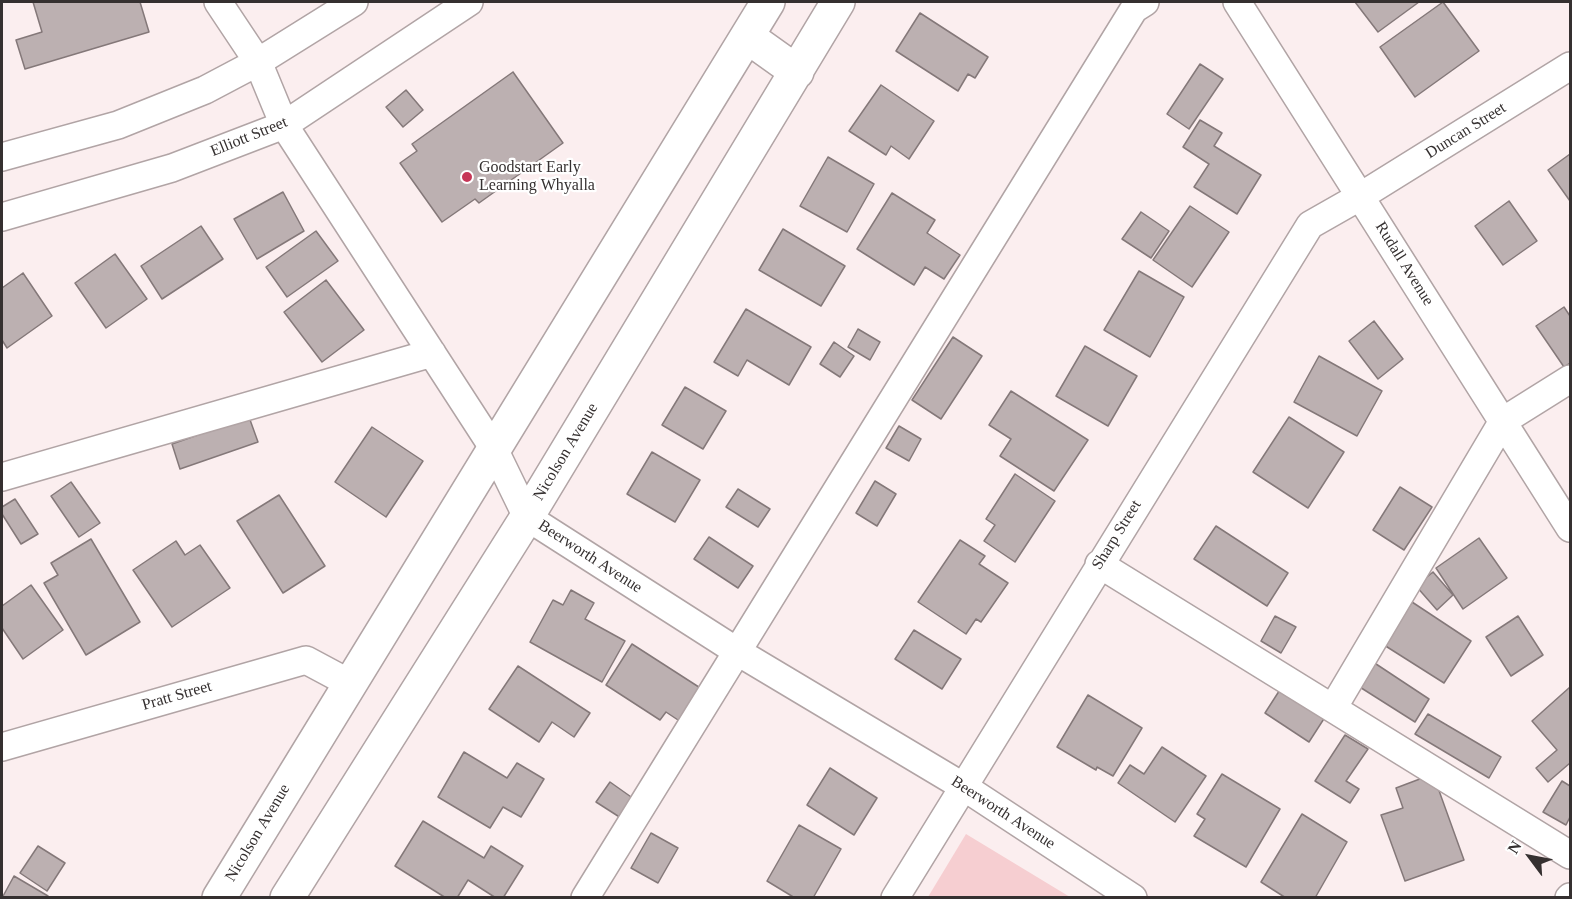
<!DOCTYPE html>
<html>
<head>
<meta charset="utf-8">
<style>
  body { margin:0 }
  #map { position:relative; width:1572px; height:899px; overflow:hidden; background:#fbeeef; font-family:"Times New Roman",serif }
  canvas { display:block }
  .frame { position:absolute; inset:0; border:3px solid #353030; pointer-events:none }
  .north { position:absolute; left:1500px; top:827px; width:60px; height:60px; -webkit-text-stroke:4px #fff; paint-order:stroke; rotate:302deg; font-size:16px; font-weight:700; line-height:24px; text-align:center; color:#353030 }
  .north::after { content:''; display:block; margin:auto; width:21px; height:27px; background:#353030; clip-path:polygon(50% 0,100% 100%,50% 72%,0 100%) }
</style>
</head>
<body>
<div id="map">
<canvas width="1572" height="899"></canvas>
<div class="frame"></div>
<div class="north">N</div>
</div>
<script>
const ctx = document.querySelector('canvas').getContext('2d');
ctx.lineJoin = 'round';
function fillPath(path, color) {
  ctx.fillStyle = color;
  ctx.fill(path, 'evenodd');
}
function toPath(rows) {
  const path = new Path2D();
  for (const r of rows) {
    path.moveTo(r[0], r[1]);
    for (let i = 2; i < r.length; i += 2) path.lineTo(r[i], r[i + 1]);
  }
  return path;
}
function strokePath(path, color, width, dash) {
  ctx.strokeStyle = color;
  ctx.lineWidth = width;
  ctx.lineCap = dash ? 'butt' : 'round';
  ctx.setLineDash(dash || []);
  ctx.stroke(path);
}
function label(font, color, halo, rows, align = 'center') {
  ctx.font = font + ' "Times New Roman",serif';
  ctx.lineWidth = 4.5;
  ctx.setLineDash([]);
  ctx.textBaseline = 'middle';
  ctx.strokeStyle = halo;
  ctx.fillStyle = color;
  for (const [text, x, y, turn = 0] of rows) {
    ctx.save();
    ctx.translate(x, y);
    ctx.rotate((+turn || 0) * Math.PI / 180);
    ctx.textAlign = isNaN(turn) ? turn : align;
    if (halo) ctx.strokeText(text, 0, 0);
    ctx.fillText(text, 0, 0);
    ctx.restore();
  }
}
const green = toPath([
  [966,834,1070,897,928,897]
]);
const building = toPath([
  [33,2,140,2,149,32,25,69,16,40,42,32,33,2],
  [1355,2,1419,2,1378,32,1355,2],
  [1443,2,1479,51,1415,97,1380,47,1443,2],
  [920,13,988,57,975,78,968,74,958,91,896,51,920,13],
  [1200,64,1223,79,1189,129,1167,114,1200,64],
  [513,72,563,143,479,203,475,199,442,222,400,163,417,151,412,144,513,72],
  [881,85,934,121,909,159,891,146,886,155,849,131,881,85],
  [406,90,423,110,403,127,386,107,406,90],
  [1200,120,1222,133,1214,146,1261,175,1237,214,1194,187,1209,164,1183,147,1200,120],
  [1570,154,1570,201,1548,170,1570,154],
  [828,157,874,184,847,232,800,206,828,157],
  [283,192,304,231,257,259,234,219,283,192],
  [892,193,935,220,927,233,960,255,944,279,925,267,914,285,857,249,892,193],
  [1509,201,1537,241,1503,265,1475,226,1509,201],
  [1190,206,1229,232,1192,287,1153,260,1190,206],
  [1141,212,1169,231,1151,258,1122,239,1141,212],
  [201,226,223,259,162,299,141,266,201,226],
  [783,229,845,266,821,306,759,270,783,229],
  [316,231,338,261,287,297,266,267,316,231],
  [115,254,147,299,106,328,75,283,115,254],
  [1139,271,1184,297,1150,357,1104,330,1139,271],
  [23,273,52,316,7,348,2,340,2,288,23,273],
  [326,280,364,330,322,362,284,312,326,280],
  [1564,307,1570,316,1570,363,1564,367,1536,326,1564,307],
  [746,309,811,347,789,385,747,360,738,376,714,362,746,309],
  [1374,321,1403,359,1378,379,1349,341,1374,321],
  [858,329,880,342,870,360,848,347,858,329],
  [953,337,982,356,941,419,912,400,953,337],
  [834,342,854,356,840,377,820,364,834,342],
  [1085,346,1137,376,1108,426,1056,396,1085,346],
  [1319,356,1382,391,1357,436,1294,402,1319,356],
  [685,387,726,411,703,449,662,425,685,387],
  [1011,391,1088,440,1054,491,1000,456,1011,439,989,425,1011,391],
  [249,417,258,442,180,469,172,444,249,417],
  [1289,417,1344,452,1308,508,1253,472,1289,417],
  [899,426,921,439,909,461,886,448,899,426],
  [372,427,423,461,386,517,335,482,372,427],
  [652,452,700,480,675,522,627,494,652,452],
  [1015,474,1055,501,1015,562,984,541,995,525,986,519,1015,474],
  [875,481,896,494,877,526,856,513,875,481],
  [71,482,100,523,79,537,51,496,71,482],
  [1400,487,1432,507,1404,550,1373,530,1400,487],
  [738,489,770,509,758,527,726,507,738,489],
  [279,495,325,566,283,593,237,521,279,495],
  [15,499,38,534,21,544,2,514,2,507,15,499],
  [1216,526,1288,573,1267,606,1194,559,1216,526],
  [709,537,753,566,738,588,694,559,709,537],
  [1479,538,1507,578,1463,609,1436,568,1479,538],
  [91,539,140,622,86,655,44,583,58,575,51,563,91,539],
  [960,540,985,556,979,564,1008,583,981,622,976,619,966,634,918,602,960,540],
  [176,541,185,555,200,545,230,588,172,627,133,570,176,541],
  [1433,572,1453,595,1437,610,1416,586,1433,572],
  [31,585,63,630,23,659,2,628,2,606,31,585],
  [571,590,594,603,585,619,625,641,602,682,530,642,553,600,563,605,571,590],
  [1412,602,1471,641,1444,683,1384,645,1412,602],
  [1275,616,1296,627,1281,653,1261,641,1275,616],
  [1518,616,1543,655,1511,676,1486,637,1518,616],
  [914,630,961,659,942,689,895,659,914,630],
  [632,644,705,691,684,724,666,712,660,720,606,685,632,644],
  [1370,660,1429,699,1415,722,1355,684,1370,660],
  [518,666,590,713,574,737,552,722,539,742,489,709,518,666],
  [1283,685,1327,714,1309,742,1265,713,1283,685],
  [1570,687,1570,763,1548,782,1536,768,1557,750,1532,721,1570,687],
  [1088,695,1142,728,1113,776,1097,767,1096,770,1057,747,1088,695],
  [1428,714,1501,757,1489,778,1415,734,1428,714],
  [1345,735,1368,749,1346,781,1359,789,1350,803,1315,781,1345,735],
  [1162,747,1206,776,1175,822,1118,783,1130,765,1144,774,1162,747],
  [464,752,507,778,517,763,544,779,521,817,503,807,490,828,438,797,464,752],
  [830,768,877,798,854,835,807,805,830,768],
  [1222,774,1280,809,1246,867,1194,836,1205,819,1197,814,1222,774],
  [1433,774,1464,860,1405,881,1381,815,1403,808,1396,788,1433,774],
  [1562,781,1570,786,1570,817,1566,825,1543,812,1562,781],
  [610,782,634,799,621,818,596,802,610,782],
  [1302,814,1347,842,1315,898,1286,898,1261,882,1302,814],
  [423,821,484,858,491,846,523,866,503,898,496,898,468,880,457,898,446,898,395,866,423,821],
  [799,825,841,849,813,898,795,898,767,881,799,825],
  [651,833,678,848,658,883,631,868,651,833],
  [38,846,65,863,47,891,20,873,38,846],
  [14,876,48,896,47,898,2,898,14,876]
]);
const minor = toPath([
  [218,2,258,62,284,125,494,449,527,517,738,652,964,787,1133,898],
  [1237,2,1570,528],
  [2,157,118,125,205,90,258,62,354,2],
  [2,217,172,168,284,125,469,2],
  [2,477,432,353],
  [1099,564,1570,855],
  [1333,708,1503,421,1570,379],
  [2,747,306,660,349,683],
  [585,898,1134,9,1145,2],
  [895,898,1310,225,1361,196,1570,66],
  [1569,898,1570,897]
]);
const major = toPath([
  [748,37,797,72],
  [219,898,768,2],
  [287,898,527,517,838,2]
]);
const markers = [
  [467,177,6,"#c63657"]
];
const streetNames = [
  ["Duncan Street",1466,131,-32],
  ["Elliott Street",249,137,-22],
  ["Rudall Avenue",1404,264,58],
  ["Nicolson Avenue",566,452,-59],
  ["Sharp Street",1117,535,-58],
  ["Beerworth Avenue",590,557,33],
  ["Pratt Street",177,696,-16],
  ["Beerworth Avenue",1003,813,33],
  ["Nicolson Avenue",258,833,-59]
];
const poiNames = [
  ["Goodstart Early",479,168],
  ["Learning Whyalla",479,186]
];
fillPath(green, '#f6ced1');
fillPath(building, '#bcb0b1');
strokePath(building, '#847879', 1.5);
strokePath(minor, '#b1a4a5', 30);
strokePath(major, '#b1a4a5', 36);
strokePath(minor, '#fff', 27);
strokePath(major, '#fff', 33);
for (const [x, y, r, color] of markers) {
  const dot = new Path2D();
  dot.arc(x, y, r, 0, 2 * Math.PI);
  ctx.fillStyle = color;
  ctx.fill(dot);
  strokePath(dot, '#fff', 2);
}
label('16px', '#353030', '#fff', streetNames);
label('16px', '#353030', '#fff', poiNames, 'left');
</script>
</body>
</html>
